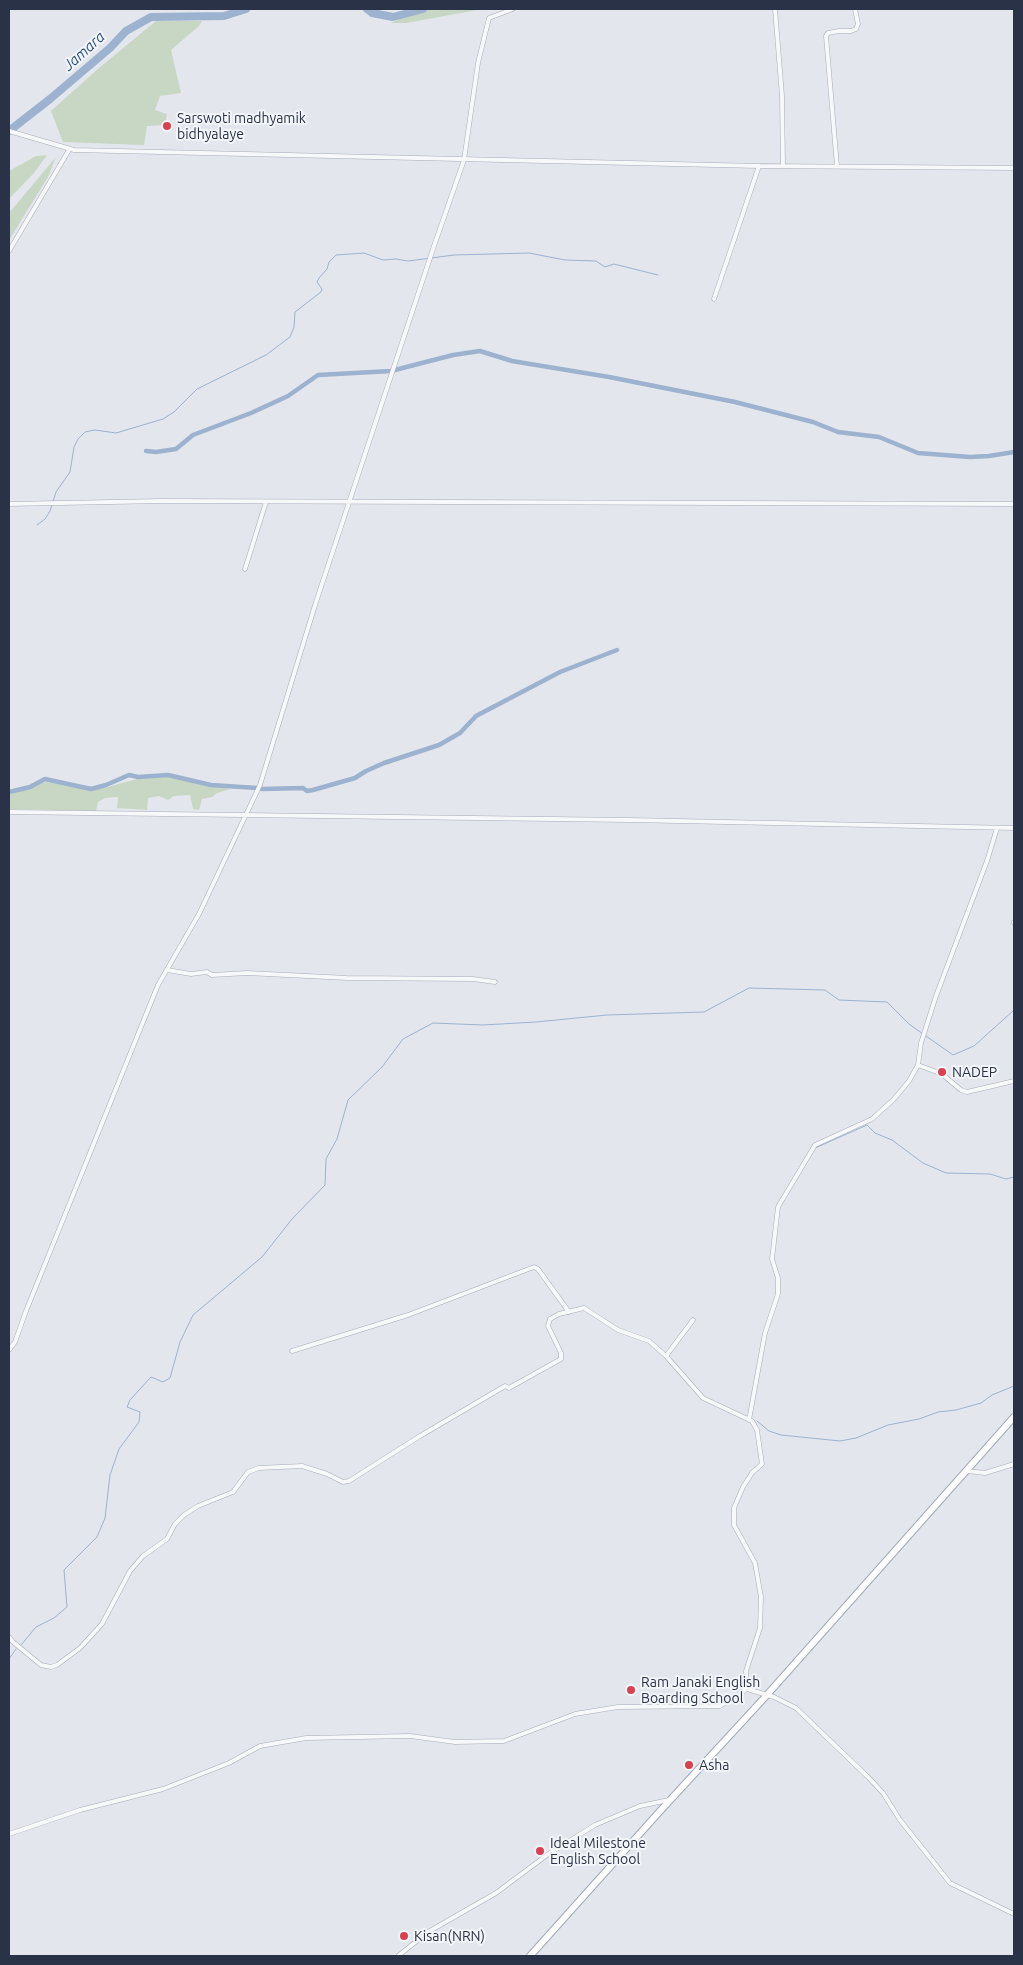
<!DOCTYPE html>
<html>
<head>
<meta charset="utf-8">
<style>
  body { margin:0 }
  #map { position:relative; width:1023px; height:1965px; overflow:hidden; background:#e3e6ec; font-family:Ubuntu,sans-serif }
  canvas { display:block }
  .frame { position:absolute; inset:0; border:10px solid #293246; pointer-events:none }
</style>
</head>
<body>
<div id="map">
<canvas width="1023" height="1965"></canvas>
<div class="frame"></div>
</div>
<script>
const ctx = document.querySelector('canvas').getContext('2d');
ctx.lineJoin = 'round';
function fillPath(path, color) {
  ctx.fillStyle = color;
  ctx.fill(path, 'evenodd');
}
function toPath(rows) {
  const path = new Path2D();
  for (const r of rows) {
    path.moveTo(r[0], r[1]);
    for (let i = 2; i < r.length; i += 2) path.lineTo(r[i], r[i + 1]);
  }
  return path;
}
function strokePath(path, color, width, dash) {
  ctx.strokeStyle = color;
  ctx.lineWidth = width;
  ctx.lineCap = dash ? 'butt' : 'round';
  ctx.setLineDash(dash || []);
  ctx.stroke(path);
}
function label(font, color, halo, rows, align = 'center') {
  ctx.font = font + ' Ubuntu,sans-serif';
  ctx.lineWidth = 4;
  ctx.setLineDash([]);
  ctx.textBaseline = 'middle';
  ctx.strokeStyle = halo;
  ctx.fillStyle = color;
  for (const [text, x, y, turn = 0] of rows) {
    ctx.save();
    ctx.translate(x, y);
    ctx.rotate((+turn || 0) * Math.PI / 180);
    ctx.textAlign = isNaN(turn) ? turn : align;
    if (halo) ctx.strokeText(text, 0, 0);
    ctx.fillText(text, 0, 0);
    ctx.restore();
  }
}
const green = toPath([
  [418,9,483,9,406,23,391,23],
  [156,21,202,21,199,26,171,50,181,93,160,96,155,110,167,114,165,125,147,126,144,145,63,142,51,111,99,68],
  [47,155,34,173,9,199,9,171,36,156],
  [56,157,48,177,9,240,9,213],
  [168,777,231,789,217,793,212,797,202,799,199,810,193,809,190,795,174,796,168,800,159,796,148,798,147,810,117,808,118,797,105,798,98,802,96,811,9,809,9,792,46,782,104,788,137,779]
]);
const stream = toPath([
  [37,525,45,519,50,511,56,492,70,472,74,447,78,439,85,432,95,430,116,433,163,419,174,412,197,389,266,355,290,337,294,327,295,312,321,292,322,289,317,282,319,278,327,269,329,262,336,255,364,253,383,260,396,259,408,261,454,255,529,253,565,260,596,261,605,267,614,264,658,275],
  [815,1148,867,1125,875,1133,892,1140,923,1163,946,1173,990,1174,1006,1179,1014,1177],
  [757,1421,769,1431,781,1435,840,1441,856,1438,888,1425,919,1419,938,1412,956,1410,981,1403,992,1395,1014,1386],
  [21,1645,36,1627,54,1618,67,1607,64,1570,97,1537,105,1518,110,1475,119,1449,139,1422,140,1412,127,1407,130,1400,151,1377,163,1382,170,1378,180,1342,193,1315,262,1257,292,1219,325,1185,326,1159,337,1139,348,1100,382,1067,403,1039,433,1023,483,1025,536,1022,607,1015,704,1012,749,988,825,990,839,1000,887,1002,909,1024,953,1055,974,1046,1014,1010],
  [9,1659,16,1649]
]);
const canal = toPath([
  [146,451,156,452,176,449,193,435,251,413,288,396,318,375,391,371,453,355,480,351,512,361,609,377,735,402,813,422,838,432,879,437,918,453,970,457,989,456,1014,452],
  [262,789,303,788,307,791,313,790,355,778,366,771,384,763,439,745,460,733,476,716,560,672,617,650],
  [9,792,30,787,45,779,91,789,106,785,129,775,138,777,168,775,211,785,257,788]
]);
const river = toPath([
  [367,9,372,13,393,17,423,9],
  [9,131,50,99,110,48,126,31,151,17,224,16,246,9]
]);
const street = toPath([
  [775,9,782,96,783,166],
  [9,131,74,150,759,166,1014,168],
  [837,166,826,36,828,33,839,31,851,31,856,29,858,24,855,9],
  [9,251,69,150],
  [714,299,759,166],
  [9,504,162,501,1014,504],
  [245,569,266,502],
  [9,812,629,820,1014,828],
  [1014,923,1014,922],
  [167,970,191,974,207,972,212,975,247,973,347,978,473,979,495,982],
  [918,1065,942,1074,961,1090,967,1092,1014,1081],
  [9,1350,15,1342,26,1311,158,985,199,914,260,785,316,602,434,246,464,160,478,63,489,18,513,9],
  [292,1351,408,1315,534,1267,538,1269,569,1312],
  [666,1356,693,1320],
  [749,1420,765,1333,778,1294,778,1278,772,1259,778,1207,815,1145,872,1119,894,1099,909,1081,918,1065,921,1043,936,996,987,861,997,828],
  [968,1471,985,1473,1014,1464],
  [9,1637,13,1642,41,1665,51,1667,57,1665,80,1648,102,1624,130,1571,143,1556,167,1539,175,1524,184,1515,198,1506,233,1492,248,1472,259,1468,302,1466,327,1474,343,1482,349,1481,420,1436,505,1386,509,1388,561,1359,561,1353,548,1326,550,1319,559,1314,584,1308,618,1330,649,1341,666,1356,703,1398,752,1421,757,1430,762,1464,752,1473,743,1487,734,1508,734,1525,755,1563,761,1597,760,1628,746,1671,747,1689],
  [9,1834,80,1810,163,1789,229,1763,260,1746,306,1738,410,1736,455,1742,504,1741,575,1714,618,1707,720,1706,747,1689,774,1697,796,1708,868,1777,883,1793,900,1820,950,1883,1014,1914],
  [398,1956,428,1932,496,1893,547,1855,595,1825,640,1806,669,1800]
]);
const primary = toPath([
  [530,1956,661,1810,766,1696,1014,1417]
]);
const markers = [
  [167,126,5,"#da4050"],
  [942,1072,5,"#da4050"],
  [631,1690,5,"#da4050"],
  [689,1765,5,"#da4050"],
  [540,1851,5,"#da4050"],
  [404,1936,5,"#da4050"]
];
const poiNames = [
  ["Sarswoti madhyamik",177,118],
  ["bidhyalaye",177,134],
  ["NADEP",952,1072],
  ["Ram Janaki English",641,1682],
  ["Boarding School",641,1698],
  ["Asha",699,1765],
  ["Ideal Milestone",550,1843],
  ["English School",550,1859],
  ["Kisan(NRN)",414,1936]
];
const waterNames = [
  ["Jamara",84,51,-42]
];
fillPath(green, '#c8d7c4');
strokePath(stream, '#9cb2cf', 1);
strokePath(canal, '#9cb2cf', 4.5);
strokePath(river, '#9cb2cf', 8);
strokePath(street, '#a7acb7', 5);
strokePath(primary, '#a1aab9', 8);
strokePath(street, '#f7f8fa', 4);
strokePath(primary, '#fff', 6);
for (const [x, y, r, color] of markers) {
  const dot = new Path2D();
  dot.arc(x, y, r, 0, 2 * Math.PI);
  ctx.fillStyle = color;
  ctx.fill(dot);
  strokePath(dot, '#f3f6f9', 2);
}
label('14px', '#293246', '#f3f6f9', poiNames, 'left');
label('italic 15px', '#2f4f7e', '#f3f6f9', waterNames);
</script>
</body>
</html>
